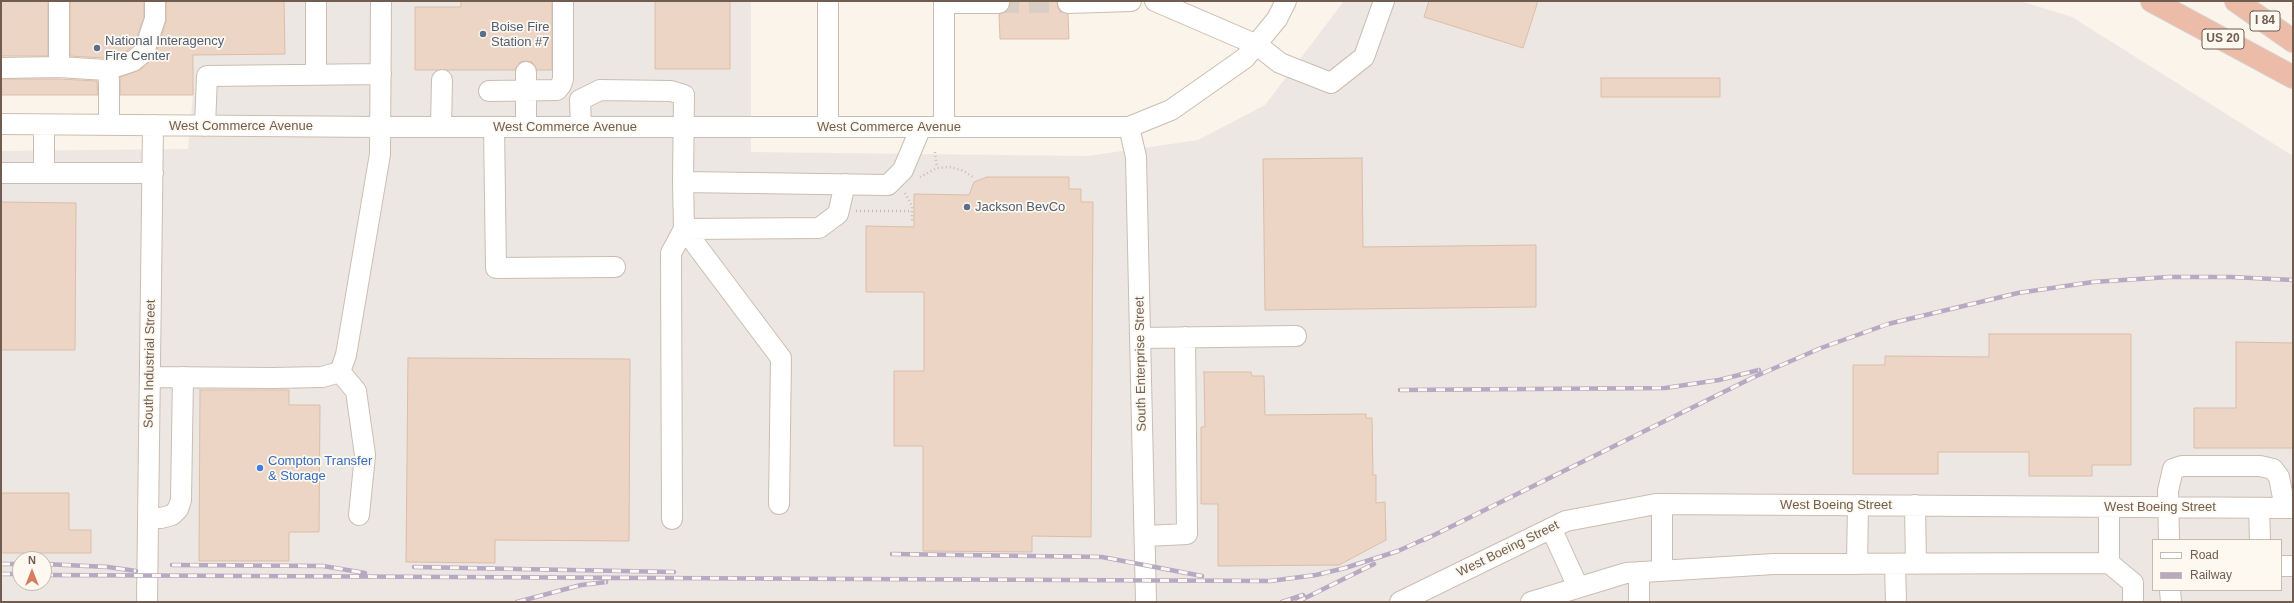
<!DOCTYPE html>
<html>
<head>
<meta charset="utf-8">
<style>
  body { margin:0 }
  #map { position:relative; width:2294px; height:603px; overflow:hidden; background:#faf4ea; font-family:Helvetica,sans-serif }
  canvas { display:block }
  .frame { position:absolute; inset:0; border:2px solid #715d50; pointer-events:none }
  .legend { position:absolute; left:2152px; top:539px; width:130px; height:52px; box-sizing:border-box; background:#fdf8f0; border:1px solid #c5bab0; margin:0; padding:5px 7px; list-style:none; font-size:12px; color:#715d50 }
  .legend li { display:flex; align-items:center; gap:8px; height:20px }
  .legend b { width:20px; border:1px solid #c5bab0 }
  .north { position:absolute; left:12px; top:551px; width:40px; height:40px; box-sizing:border-box; background:#fdf8f0; border:1px solid #c5bab0; border-radius:50%; rotate:0deg; font-size:11px; font-weight:700; line-height:16px; text-align:center; color:#715d50 }
  .north::after { content:''; display:block; margin:auto; width:14px; height:18px; background:#d37c5f; clip-path:polygon(50% 0,100% 100%,50% 72%,0 100%) }
</style>
</head>
<body>
<div id="map">
<canvas width="2294" height="603"></canvas>
<div class="frame"></div>
<ul class="legend">
<li><b style="height:5px;background:#fff"></b>Road</li>
<li><b style="height:5px;background:#b8a9c3"></b>Railway</li>
</ul>
<div class="north">N</div>
</div>
<script>
const ctx = document.querySelector('canvas').getContext('2d');
ctx.lineJoin = 'round';
function fillPath(path, color) {
  ctx.fillStyle = color;
  ctx.fill(path, 'evenodd');
}
function toPath(rows) {
  const path = new Path2D();
  for (const r of rows) {
    path.moveTo(r[0], r[1]);
    for (let i = 2; i < r.length; i += 2) path.lineTo(r[i], r[i + 1]);
  }
  return path;
}
function strokePath(path, color, width, dash) {
  ctx.strokeStyle = color;
  ctx.lineWidth = width;
  ctx.lineCap = dash ? 'butt' : 'round';
  ctx.setLineDash(dash || []);
  ctx.stroke(path);
}
function label(font, color, halo, rows, align = 'center') {
  ctx.font = font + ' Helvetica,sans-serif';
  ctx.lineWidth = 3.5;
  ctx.setLineDash([]);
  ctx.textBaseline = 'middle';
  ctx.strokeStyle = halo;
  ctx.fillStyle = color;
  for (const [text, x, y, turn = 0] of rows) {
    ctx.save();
    ctx.translate(x, y);
    ctx.rotate((+turn || 0) * Math.PI / 180);
    ctx.textAlign = isNaN(turn) ? turn : align;
    if (halo) ctx.strokeText(text, 0, 0);
    ctx.fillText(text, 0, 0);
    ctx.restore();
  }
}
const industrial = toPath([
  [193,1,751,1,751,152,1088,156,1198,140,1265,105,1344,1,2020,1,2072,17,2293,156,2293,602,1,602,1,151,188,149,193,95],
  [2153,540,2281,540,2281,590,2153,590],
  [20,559,44,559,44,583,20,583]
]);
const building = toPath([
  [1,1,48,1,48,56,1,56,1,1],
  [70,1,144,1,144,17,134,45,127,51,104,58,70,56,70,1],
  [166,1,284,1,285,54,193,55,193,95,120,95,120,77,140,70,155,56,166,22,166,1],
  [461,1,552,1,552,70,537,70,532,62,526,61,520,62,515,70,415,70,415,7,461,7,461,1],
  [655,1,730,1,730,69,655,69,655,1],
  [1010,1,1057,1,1058,9,1068,14,1069,39,1000,39,999,14,1009,9,1010,1],
  [1429,1,1538,1,1523,48,1424,17,1429,1],
  [1601,78,1720,78,1720,97,1601,97,1601,78],
  [1,79,59,79,97,81,98,95,1,95,1,79],
  [1362,158,1363,247,1536,245,1536,307,1265,310,1263,159,1362,158],
  [987,177,1069,177,1069,189,1081,189,1081,202,1093,202,1091,537,1032,536,1032,552,923,551,923,446,894,446,894,371,924,371,924,292,866,292,866,226,914,227,914,194,969,195,974,182,987,177],
  [1,202,76,203,75,350,1,350,1,202],
  [1989,334,2131,334,2131,465,2092,465,2092,476,2029,476,2029,452,1938,452,1938,474,1853,474,1853,365,1885,365,1885,356,1989,357,1989,334],
  [2236,342,2293,343,2293,448,2194,448,2194,408,2236,408,2236,342],
  [408,358,630,359,629,541,495,540,495,563,406,562,408,358],
  [1204,372,1251,372,1252,376,1264,376,1265,415,1366,414,1366,418,1372,418,1373,475,1376,475,1376,503,1385,502,1386,540,1339,565,1218,566,1218,504,1201,504,1201,427,1205,427,1204,372],
  [200,390,289,390,289,405,320,405,319,532,289,532,289,561,199,561,200,390],
  [1,493,69,493,69,530,91,530,91,553,1,553,1,493]
]);
const minorTunnel = toPath([
  [999,3,1068,3]
]);
const path = toPath([
  [935,152,937,168],
  [920,177,937,168,950,167,964,171,974,178],
  [905,193,912,206,912,223],
  [856,211,912,211]
]);
const minor = toPath([
  [316,1,316,74],
  [944,1,944,127],
  [1155,1,1257,45,1280,63,1331,83,1364,57,1384,1],
  [944,3,999,3],
  [1068,3,1131,1],
  [59,67,106,70,109,80,109,125],
  [1,68,59,67,59,1],
  [106,70,133,61,144,52,155,19,155,1],
  [526,72,526,127],
  [489,91,557,90,561,85,563,79,563,1],
  [1,124,381,127,1129,127,1171,110,1245,58,1277,19,1286,1],
  [44,125,44,173],
  [205,126,207,76,381,74],
  [828,126,828,1],
  [441,127,442,80],
  [494,127,496,268,615,267],
  [581,127,580,100,600,90,671,91,684,95,683,182,888,185,903,170,921,127],
  [1129,127,1136,157,1146,602],
  [1,173,153,173],
  [684,229,781,358,779,504],
  [684,229,819,228,838,214,845,184],
  [1140,338,1296,336],
  [340,372,356,391,365,455,359,515],
  [150,377,272,378,322,377,340,372,346,355,380,154,381,1],
  [1915,505,1916,564],
  [2259,508,2260,540],
  [148,518,161,518,172,515,178,509,181,500,183,377],
  [672,519,671,253,684,229,683,182],
  [1551,528,1578,587],
  [1145,536,1187,534,1185,337],
  [2169,540,2168,491,2173,469,2182,466,2260,466,2273,469,2279,477,2285,508],
  [2109,563,2133,583,2133,602],
  [1857,564,1858,505],
  [1895,564,1896,602],
  [2281,566,2293,566],
  [1662,571,1662,504],
  [1639,572,1639,602],
  [2170,590,2171,602],
  [147,602,153,125],
  [1400,602,1566,521,1656,504,2293,508],
  [1531,602,1626,573,1774,564,2109,563,2109,507]
]);
const highway = toPath([
  [2152,1,2293,77],
  [2236,1,2293,41]
]);
const rail = toPath([
  [1400,390,1665,388,1719,380,1759,370],
  [1424,540,1754,377,1821,348,1888,324,2018,293,2093,282,2169,277,2231,277,2293,280],
  [892,554,1102,557,1202,576],
  [1,564,20,564],
  [44,564,108,567,136,571],
  [172,565,323,566,365,573],
  [414,567,674,572],
  [1,574,20,574],
  [44,575,1270,581,1316,575,1345,568,1398,551,1429,537],
  [517,602,581,585,606,582],
  [1282,602,1303,595],
  [1297,602,1374,564]
]);
const markers = [
  [483,34,4,"#5c6f8a"],
  [97,48,4,"#5c6f8a"],
  [967,207,4,"#5c6f8a"],
  [260,468,4,"#3f7fe0"]
];
const shields = [
  [2265,21,30],
  [2223,39,42]
];
const shieldNames = [
  ["I 84",2265,21],
  ["US 20",2223,39]
];
const serviceNames = [
  ["Boise Fire",491,27],
  ["Station #7",491,42],
  ["National Interagency",105,41],
  ["Fire Center",105,56],
  ["Jackson BevCo",975,207]
];
const streetNames = [
  ["West Commerce Avenue",241,126],
  ["West Commerce Avenue",565,127],
  ["West Commerce Avenue",889,127],
  ["South Industrial Street",150,364,-89],
  ["South Enterprise Street",1141,364,-91],
  ["West Boeing Street",1836,505],
  ["West Boeing Street",2160,507],
  ["West Boeing Street",1508,549,-26]
];
const shopNames = [
  ["Compton Transfer",268,461],
  ["& Storage",268,476]
];
fillPath(industrial, '#ece7e2');
fillPath(building, '#ecd5c5');
strokePath(building, '#dcbda8', 1);
strokePath(minorTunnel, '#d8cec4', 20, [20, 10]);
strokePath(minor, '#cbbdb1', 22);
strokePath(highway, '#d7d2ce', 24);
strokePath(path, '#d1b9a8', 2.5, [1, 3]);
strokePath(minor, '#fff', 20);
strokePath(highway, '#ecbca9', 22);
strokePath(rail, '#b8a9c3', 4.5);
strokePath(rail, '#fdf8f0', 3, [9]);
for (const [x, y, r, color] of markers) {
  const dot = new Path2D();
  dot.arc(x, y, r, 0, 2 * Math.PI);
  ctx.fillStyle = color;
  ctx.fill(dot);
  strokePath(dot, '#fdf8f0', 1.5);
}
for (const [x, y, w] of shields) {
  const box = new Path2D();
  box.roundRect(x - w / 2, y - 10, w, 20, 3);
  ctx.fillStyle = '#fdf8f0';
  ctx.fill(box);
  strokePath(box, '#715d50', 1);
}
label('bold 12px', '#715d50', null, shieldNames);
label('13px', '#4e5e75', '#fdf8f0', serviceNames, 'left');
label('13px', '#715d50', '#fdf8f0', streetNames);
label('13px', '#366cbe', '#fdf8f0', shopNames, 'left');
</script>
</body>
</html>
